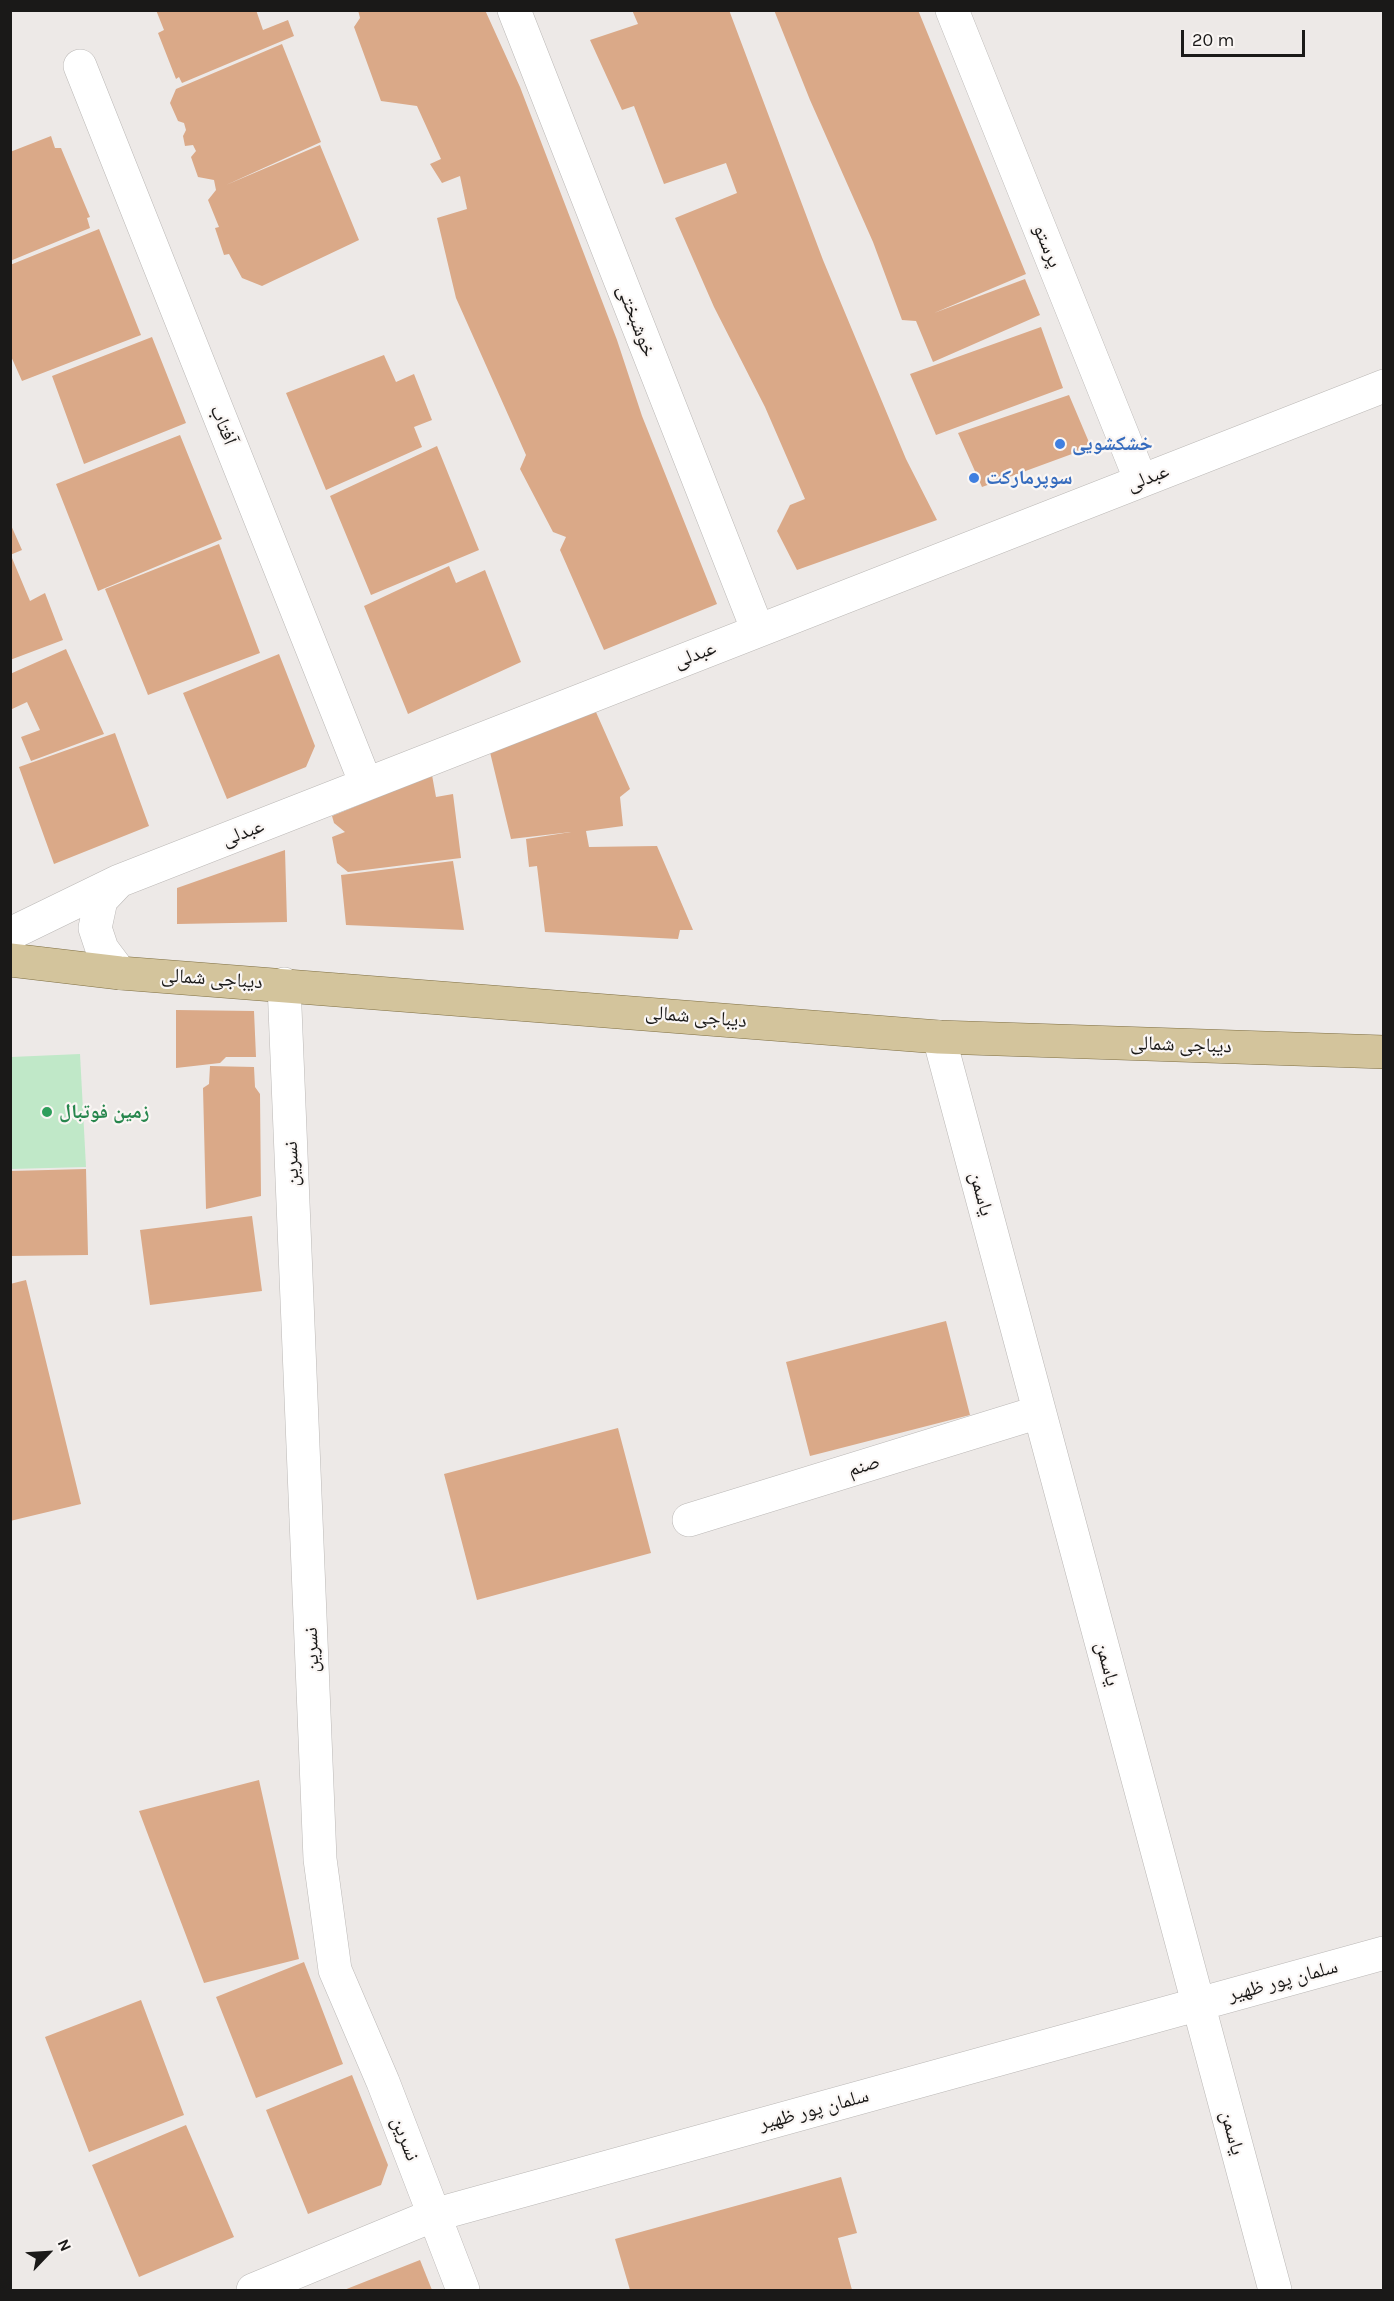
<!DOCTYPE html>
<html>
<head>
<meta charset="utf-8">
<style>
  body { margin:0 }
  #map { position:relative; width:1394px; height:2301px; overflow:hidden; background:#ede9e7; font-family:Karla,sans-serif }
  canvas { display:block }
  .frame { position:absolute; inset:0; border:12px solid #1a1918; pointer-events:none }
  .north { position:absolute; left:18px; top:2223px; width:60px; height:60px; -webkit-text-stroke:4px #faf6f4; paint-order:stroke; rotate:65deg; font-size:16px; font-weight:700; line-height:24px; text-align:center; color:#1a1918 }
  .north::after { content:''; display:block; margin:auto; width:21px; height:27px; background:#1a1918; clip-path:polygon(50% 0,100% 100%,50% 72%,0 100%) }
  .scale { position:absolute; left:1181px; top:30px; width:124px; height:27px; box-sizing:border-box; border:3px solid #1a1918; border-top:0; padding-left:8px; font-size:18px; line-height:21px; white-space:nowrap; color:#1a1918; -webkit-text-stroke:4px #faf6f4; paint-order:stroke }
</style>
</head>
<body>
<div id="map">
<canvas width="1394" height="2301"></canvas>
<div class="frame"></div>
<div class="north">N</div>
<div class="scale">20 m</div>
</div>
<script>
const ctx = document.querySelector('canvas').getContext('2d');
ctx.lineJoin = 'round';
function fillPath(path, color) {
  ctx.fillStyle = color;
  ctx.fill(path, 'evenodd');
}
function toPath(rows) {
  const path = new Path2D();
  for (const r of rows) {
    path.moveTo(r[0], r[1]);
    for (let i = 2; i < r.length; i += 2) path.lineTo(r[i], r[i + 1]);
  }
  return path;
}
function strokePath(path, color, width, dash) {
  ctx.strokeStyle = color;
  ctx.lineWidth = width;
  ctx.lineCap = dash ? 'butt' : 'round';
  ctx.setLineDash(dash || []);
  ctx.stroke(path);
}
function label(font, color, halo, rows, align = 'center') {
  ctx.font = font + ' Karla,"Noto Naskh Arabic",sans-serif';
  ctx.lineWidth = 4.5;
  ctx.setLineDash([]);
  ctx.textBaseline = 'middle';
  ctx.strokeStyle = halo;
  ctx.fillStyle = color;
  for (const [text, x, y, turn = 0] of rows) {
    ctx.save();
    ctx.translate(x, y);
    ctx.rotate((+turn || 0) * Math.PI / 180);
    ctx.textAlign = isNaN(turn) ? turn : align;
    if (halo) ctx.strokeText(text, 0, 0);
    ctx.fillText(text, 0, 0);
    ctx.restore();
  }
}
const green = toPath([
  [80,1054,86,1167,11,1169,11,1057]
]);
const building = toPath([
  [156,10,256,10,263,30,288,20,294,36,182,83,179,77,176,79,158,33,164,30],
  [358,10,485,10,520,87,617,340,642,416,717,604,604,650,560,550,566,537,553,532,520,469,526,455,456,298,437,218,467,209,460,176,442,183,430,164,441,159,417,106,381,101,354,27,360,18],
  [632,10,729,10,823,260,906,459,937,520,797,570,777,531,790,505,805,499,765,407,714,307,675,218,737,193,726,163,664,184,634,106,622,110,590,40,638,24],
  [774,10,918,10,1026,274,934,313,1025,279,1040,315,933,362,916,321,902,320,873,242,810,100],
  [282,44,321,142,226,185,320,145,359,240,262,286,242,278,229,254,224,255,215,228,219,227,208,200,216,190,214,180,198,177,191,157,196,151,193,145,185,146,183,136,186,130,184,123,178,121,170,103,176,89],
  [51,136,55,148,61,148,90,217,87,218,90,228,10,261,10,152],
  [99,229,141,335,22,381,10,354,10,265],
  [1041,327,1063,388,936,435,910,374],
  [152,337,186,423,84,464,52,376],
  [384,355,396,382,414,374,432,420,414,427,422,447,326,490,286,393],
  [1069,395,1091,447,982,487,958,433],
  [180,435,222,539,98,591,56,484],
  [437,446,479,550,371,595,330,496],
  [10,523,22,550,10,555],
  [219,544,260,653,148,695,105,589],
  [12,558,30,601,45,593,63,640,10,660],
  [449,566,456,583,485,570,521,662,408,714,364,606],
  [66,649,104,734,31,761,21,737,40,730,27,702,10,710,10,674],
  [279,654,315,746,306,767,227,799,183,693],
  [592,703,630,789,620,797,623,826,586,831,589,847,657,846,693,930,680,930,678,939,545,932,537,866,529,867,526,839,571,832,511,839,488,744],
  [115,733,149,826,54,864,19,767],
  [432,775,436,797,453,794,461,858,348,872,337,863,332,837,345,832,334,823,332,816],
  [285,850,287,922,177,924,177,888],
  [453,861,464,930,346,925,341,875],
  [176,1010,254,1011,256,1057,226,1057,220,1063,176,1068],
  [210,1066,254,1067,255,1087,260,1094,261,1196,206,1209,203,1088,209,1084],
  [86,1169,88,1255,10,1256,10,1171],
  [252,1216,262,1291,150,1305,140,1230],
  [26,1280,81,1504,10,1521,10,1284],
  [946,1321,970,1415,810,1456,786,1362],
  [618,1428,651,1553,477,1600,444,1474],
  [259,1780,299,1959,204,1983,139,1811],
  [304,1962,343,2064,256,2098,216,1997],
  [141,2000,184,2115,89,2152,45,2037],
  [352,2075,388,2165,381,2185,308,2214,266,2110],
  [186,2125,234,2237,139,2277,92,2165],
  [841,2177,857,2233,838,2238,852,2290,630,2290,615,2239],
  [420,2260,432,2290,344,2290]
]);
const minor = toPath([
  [514,10,758,631],
  [952,10,1141,481],
  [80,66,366,784],
  [119,881,101,900,95,928,102,949,120,973],
  [10,934,119,881,1384,386],
  [284,984,320,1859,335,1970,383,2082,463,2290],
  [939,1037,1275,2290],
  [689,1520,1039,1412],
  [253,2290,434,2215,1384,1953]
]);
const major = toPath([
  [10,960,120,973,939,1037,1384,1052]
]);
const markers = [
  [1060,444,6,"#3f7fe0"],
  [974,478,6,"#3f7fe0"],
  [47,1112,6,"#2e9e5b"]
];
const streetNames = [
  ["پرستو",1047,246,68],
  ["خوشبختی",636,321,69],
  ["آفتاب",223,425,68],
  ["عبدلی",1148,478,-21],
  ["عبدلی",695,655,-21],
  ["عبدلی",243,833,-21],
  ["دیباجی شمالی",212,979,4],
  ["دیباجی شمالی",696,1017,5],
  ["دیباجی شمالی",1181,1045,2],
  ["نسرین",292,1164,-92],
  ["یاسمن",981,1194,75],
  ["صنم",864,1466,-17],
  ["نسرین",312,1650,-92],
  ["یاسمن",1107,1664,75],
  ["سلمان پور ظهیر",1283,1981,-15],
  ["سلمان پور ظهیر",814,2110,-15],
  ["یاسمن",1232,2133,75],
  ["نسرین",405,2139,69]
];
const shopNames = [
  ["خشکشویی",1072,444],
  ["سوپرمارکت",986,478]
];
const leisureNames = [
  ["زمین فوتبال",59,1112]
];
fillPath(green, '#c0e8c8');
fillPath(building, '#daa988');
strokePath(minor, '#bbb8b6', 34);
strokePath(major, '#7f6f43', 34);
strokePath(minor, '#fff', 33);
strokePath(major, '#d3c49c', 33);
for (const [x, y, r, color] of markers) {
  const dot = new Path2D();
  dot.arc(x, y, r, 0, 2 * Math.PI);
  ctx.fillStyle = color;
  ctx.fill(dot);
  strokePath(dot, '#faf6f4', 2);
}
label('20px', '#1a1918', '#faf6f4', streetNames);
label('bold 20px', '#366cbe', '#faf6f4', shopNames, 'left');
label('bold 20px', '#27864d', '#faf6f4', leisureNames, 'left');
</script>
</body>
</html>
